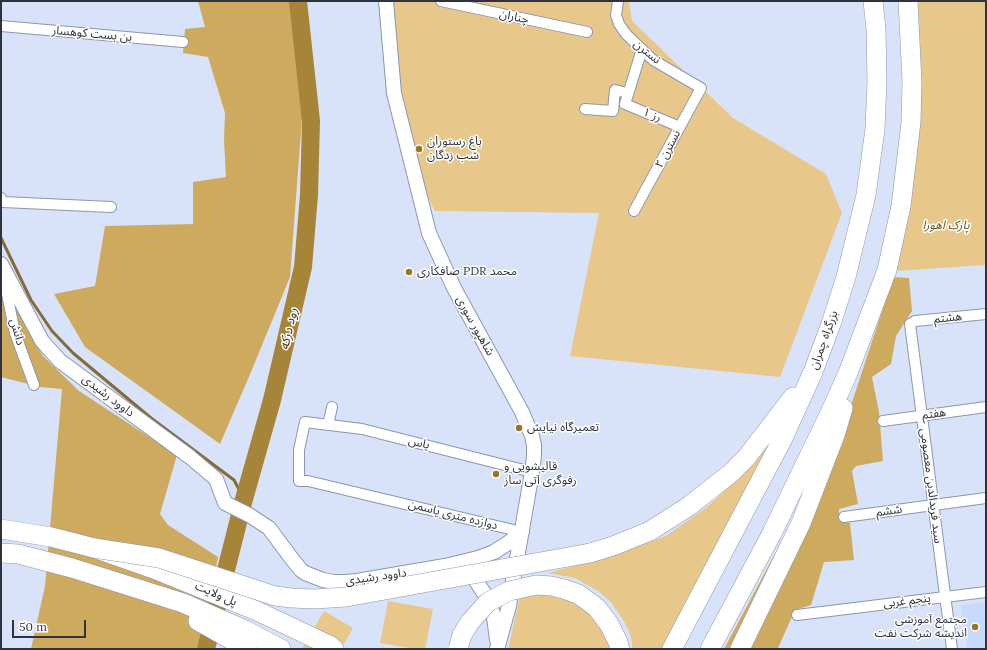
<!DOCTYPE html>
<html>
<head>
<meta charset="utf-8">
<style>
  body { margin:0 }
  #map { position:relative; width:987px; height:650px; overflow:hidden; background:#d8e3fa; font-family:Lora,serif }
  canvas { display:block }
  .frame { position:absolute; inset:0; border:2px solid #2e333e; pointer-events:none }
  .scale { position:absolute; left:12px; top:620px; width:74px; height:18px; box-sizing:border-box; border:2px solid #2e333e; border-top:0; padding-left:5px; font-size:12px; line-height:14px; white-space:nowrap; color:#2e333e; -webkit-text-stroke:3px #fff; paint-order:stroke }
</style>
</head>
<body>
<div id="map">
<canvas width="987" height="650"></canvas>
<div class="frame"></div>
<div class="scale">50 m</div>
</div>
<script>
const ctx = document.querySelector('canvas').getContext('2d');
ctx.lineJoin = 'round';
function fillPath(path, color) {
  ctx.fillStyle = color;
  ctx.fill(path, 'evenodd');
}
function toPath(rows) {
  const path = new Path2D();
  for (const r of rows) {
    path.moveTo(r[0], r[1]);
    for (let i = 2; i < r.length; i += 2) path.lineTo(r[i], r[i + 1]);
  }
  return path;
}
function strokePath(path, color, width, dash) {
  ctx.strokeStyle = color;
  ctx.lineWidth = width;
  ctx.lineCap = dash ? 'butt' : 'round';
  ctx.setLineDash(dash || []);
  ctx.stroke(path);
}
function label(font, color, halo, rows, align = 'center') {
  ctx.font = font + ' Lora,"Noto Sans Arabic",serif';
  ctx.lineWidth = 3;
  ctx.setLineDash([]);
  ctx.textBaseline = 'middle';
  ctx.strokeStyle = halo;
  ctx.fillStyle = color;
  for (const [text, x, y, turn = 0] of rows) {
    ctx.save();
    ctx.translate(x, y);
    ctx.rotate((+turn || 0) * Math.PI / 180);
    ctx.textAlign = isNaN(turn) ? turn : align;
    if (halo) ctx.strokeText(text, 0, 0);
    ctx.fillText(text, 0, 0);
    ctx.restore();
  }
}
const built = toPath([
  [986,602,986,649,967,649,961,605]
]);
const green = toPath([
  [389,1,629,1,632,21,733,118,826,174,842,213,780,377,570,356,599,213,435,211,425,192,399,79],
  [916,1,986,1,986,265,895,271],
  [773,440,662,649,632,649,632,642,629,631,622,618,610,601,598,591,575,578,548,573,617,554,666,536,708,506,744,473],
  [542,595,566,597,579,605,590,613,599,624,613,649,508,649,520,596],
  [388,601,433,609,425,649,415,649,380,643],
  [324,611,353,628,341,649,302,649]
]);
const forest = toPath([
  [198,1,291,1,303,105,290,277,251,372,220,444,85,347,54,294,95,286,105,226,193,224,193,182,226,177,224,140,225,113,208,57,183,53,185,29,205,27],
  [892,277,909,278,912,311,896,336,891,364,872,377,879,412,883,461,856,466,852,471,858,504,839,509,839,521,850,523,854,560,824,562,811,605,795,610,778,648,745,649,836,451,883,308],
  [1,283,43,356,79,391,177,455,160,514,168,525,218,557,200,649,31,649,45,586,62,389,40,387,1,377],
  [807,494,732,649,724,649]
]);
const stream = toPath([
  [1,238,31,300,52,331,73,353,151,418,234,480,244,499]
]);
const river = toPath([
  [206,649,244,499,272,400,303,267,309,195,311,121,298,1]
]);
const street = toPath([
  [441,1,587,32],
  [618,1,616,15,619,24,626,34,653,60,701,88,634,211],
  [1,26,183,42],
  [642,49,625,104,680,127],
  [585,109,613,111,615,90,628,93],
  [1,198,3,202,111,207],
  [8,278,6,289,15,333,34,385],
  [883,421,986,407],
  [328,425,332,407],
  [844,517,986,498],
  [522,532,308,481,299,481,299,450,305,422,362,429,532,472],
  [797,615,986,592],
  [952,649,910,324,915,321,986,314]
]);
const secondary = toPath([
  [386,1,394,93,429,233,454,288,522,412,532,436,534,445,534,456,532,472,512,587,509,606,497,649],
  [1,264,42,341,60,361,190,457,216,479,225,503,249,515,269,528,292,559,301,570,305,573,323,580,334,582,346,582,357,581,445,566,478,558,494,552,508,543,522,532],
  [465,571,474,578,488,599,494,617,497,640]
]);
const highway = toPath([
  [1,529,51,537,94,548,154,569,257,611,329,645,334,649],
  [1,553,18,554,72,568,183,603,245,630,281,649],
  [590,553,613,546,650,531,689,506,731,473,746,458,793,397],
  [588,601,597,608,609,624,618,642,620,649],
  [198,621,248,649],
  [672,649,783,438,813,372,831,324,846,277,866,195,875,129,877,82,876,29,873,1],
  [710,649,772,533,830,413,848,373,887,270,901,206,911,122,912,82,908,1],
  [740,649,801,523,835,435,843,408]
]);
const highwayBridge = toPath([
  [94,548,159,558,275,596,291,598,315,599,346,597,590,553],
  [458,649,462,635,470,622,488,602,509,591,536,585,551,586,564,589,578,594,588,601]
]);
const markers = [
  [419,149,4,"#99751f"],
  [409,272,4,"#99751f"],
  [519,428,4,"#99751f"],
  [496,474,4,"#99751f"],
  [975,627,4,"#99751f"]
];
const streetNames = [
  ["چناران",514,17,12],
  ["بن بست کوهسار",92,34,5],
  ["نسترن",647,52,39],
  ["رز ۱",652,115,22],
  ["نسترن ۲",668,149,-62],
  ["هشتم",948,318,-6],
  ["شاهپور سوری",475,326,61],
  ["دانش",17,332,74],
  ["بزرگراه چمران",824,340,-70],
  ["داوود رشیدی",108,396,37],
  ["هفتم",934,414,-8],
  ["یاس",419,443,14],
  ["سید فریدالدین معصومی",931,486,83],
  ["ششم",889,511,-8],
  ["دوازده متری یاسمن",453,515,14],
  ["داوود رشیدی",376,577,-8],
  ["پل ولایت",216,594,23],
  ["پنجم غربی",907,601,-7]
];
const poiNames = [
  ["باغ رستوران",427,142],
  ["شب زدگان",427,156],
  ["صافکاری PDR محمد",417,272],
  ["تعمیرگاه نیایش",527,428],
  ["قالیشویی و",504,467],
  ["رفوگری آتی ساز",504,481],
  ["مجتمع آموزشی",967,620,"right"],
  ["اندیشه شرکت نفت",967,634,"right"]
];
const parkNames = [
  ["پارک اهورا",946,226]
];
const waterNames = [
  ["رود درکه",289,329,-77]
];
fillPath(built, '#c8dafc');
fillPath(green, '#e7c88a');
fillPath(forest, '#ceaa5f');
strokePath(stream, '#836c3a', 3);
strokePath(river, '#a78538', 18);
strokePath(street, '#8a97b1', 12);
strokePath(secondary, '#8a97b1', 16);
strokePath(highway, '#8a97b1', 20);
strokePath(street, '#fff', 10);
strokePath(secondary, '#fff', 14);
strokePath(highway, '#fff', 19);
strokePath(highwayBridge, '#8a97b1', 20, []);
strokePath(highwayBridge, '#fff', 19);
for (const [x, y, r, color] of markers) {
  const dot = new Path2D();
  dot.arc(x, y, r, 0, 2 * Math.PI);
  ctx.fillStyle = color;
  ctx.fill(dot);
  strokePath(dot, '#fff', 1.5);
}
label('12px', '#2e333e', '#fff', streetNames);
label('12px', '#2e333e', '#fff', poiNames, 'left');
label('italic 12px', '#6b5218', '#fff', parkNames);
label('italic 13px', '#423311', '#fff', waterNames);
</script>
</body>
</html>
